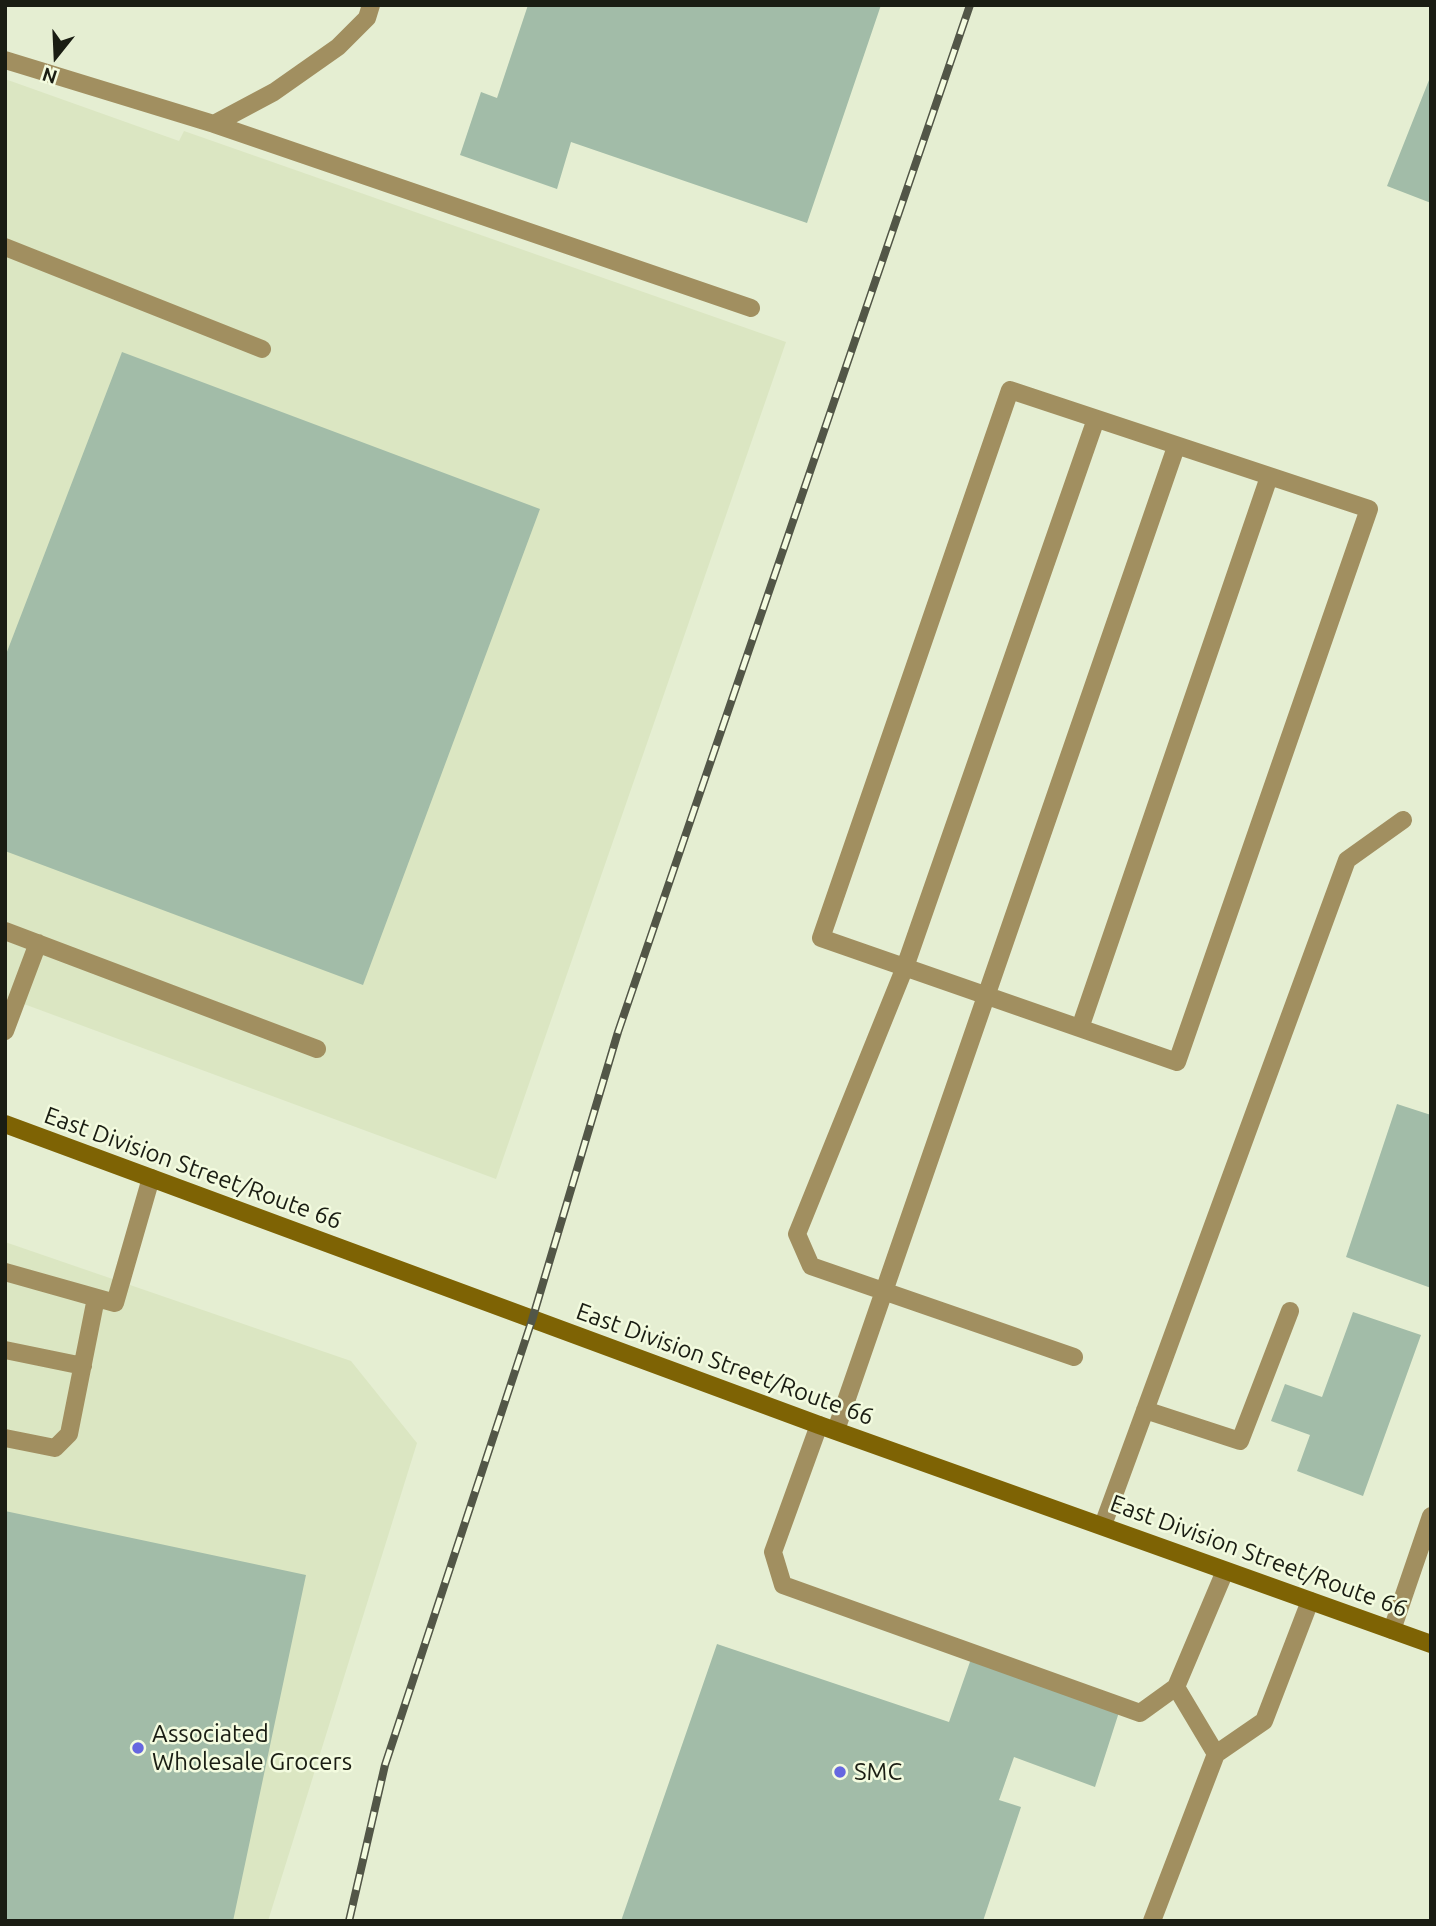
<!DOCTYPE html>
<html>
<head>
<meta charset="utf-8">
<style>
  body { margin:0 }
  #map { position:relative; width:1436px; height:1926px; overflow:hidden; background:#e5eed2; font-family:Ubuntu,sans-serif }
  canvas { display:block }
  .frame { position:absolute; inset:0; border:7px solid #1a1d13; pointer-events:none }
  .north { position:absolute; left:21px; top:21px; width:70px; height:70px; -webkit-text-stroke:5px #f3fbdf; paint-order:stroke; rotate:198deg; font-size:19px; font-weight:700; line-height:28px; text-align:center; color:#1a1d13 }
  .north::after { content:''; display:block; margin:auto; width:24px; height:32px; background:#1a1d13; clip-path:polygon(50% 0,100% 100%,50% 72%,0 100%) }
</style>
</head>
<body>
<div id="map">
<canvas width="1436" height="1926"></canvas>
<div class="frame"></div>
<div class="north">N</div>
</div>
<script>
const ctx = document.querySelector('canvas').getContext('2d');
ctx.lineJoin = 'round';
function fillPath(path, color) {
  ctx.fillStyle = color;
  ctx.fill(path, 'evenodd');
}
function toPath(rows) {
  const path = new Path2D();
  for (const r of rows) {
    path.moveTo(r[0], r[1]);
    for (let i = 2; i < r.length; i += 2) path.lineTo(r[i], r[i + 1]);
  }
  return path;
}
function strokePath(path, color, width, dash) {
  ctx.strokeStyle = color;
  ctx.lineWidth = width;
  ctx.lineCap = dash ? 'butt' : 'round';
  ctx.setLineDash(dash || []);
  ctx.stroke(path);
}
function label(font, color, halo, rows, align = 'center') {
  ctx.font = font + ' Ubuntu,sans-serif';
  ctx.lineWidth = 5;
  ctx.setLineDash([]);
  ctx.textBaseline = 'middle';
  ctx.strokeStyle = halo;
  ctx.fillStyle = color;
  for (const [text, x, y, turn = 0] of rows) {
    ctx.save();
    ctx.translate(x, y);
    ctx.rotate((+turn || 0) * Math.PI / 180);
    ctx.textAlign = isNaN(turn) ? turn : align;
    if (halo) ctx.strokeText(text, 0, 0);
    ctx.fillText(text, 0, 0);
    ctx.restore();
  }
}
const built = toPath([
  [5,79,179,141,184,131,786,342,496,1179,5,997],
  [5,1242,351,1361,417,1443,268,1921,5,1921]
]);
const building = toPath([
  [528,5,881,5,807,223,571,142,557,189,460,155,481,92,497,98],
  [1431,75,1431,203,1387,186],
  [122,352,540,509,363,985,5,851,5,657],
  [1397,1104,1431,1115,1431,1288,1346,1257],
  [1353,1312,1421,1335,1363,1496,1297,1471,1310,1435,1271,1421,1285,1384,1322,1397],
  [5,1511,306,1575,233,1921,5,1921],
  [717,1644,949,1722,972,1656,1120,1709,1095,1787,1014,1757,999,1800,1021,1807,983,1921,621,1921]
]);
const service = toPath([
  [5,60,214,124,751,308],
  [214,124,274,92,338,47,367,18,371,5],
  [5,247,262,349],
  [1010,390,1369,509,1177,1062,821,938,1010,390],
  [5,931,317,1049],
  [1080,1028,1269,477],
  [5,1031,38,943],
  [5,1272,115,1303,151,1178],
  [5,1350,83,1366],
  [1074,1357,811,1266,797,1234,905,967,1096,419],
  [1145,1410,1240,1441,1290,1311],
  [819,1425,773,1552,783,1585,1140,1713,1176,1687,1225,1571],
  [836,1430,1176,447],
  [5,1438,55,1448,69,1434,96,1298],
  [1103,1525,1347,860,1403,820],
  [1392,1630,1431,1516],
  [1176,1687,1216,1754],
  [1152,1921,1216,1754,1264,1721,1310,1601]
]);
const secondary = toPath([
  [5,1124,819,1425,1431,1644]
]);
const rail = toPath([
  [349,1921,385,1765,532,1320,618,1032,970,5]
]);
const markers = [
  [138,1748,7,"#6667e0"],
  [840,1772,7,"#6667e0"]
];
const streetNames = [
  ["East Division Street/Route 66",193,1168,20],
  ["East Division Street/Route 66",725,1364,20],
  ["East Division Street/Route 66",1259,1556,20]
];
const poiNames = [
  ["Associated",152,1734],
  ["Wholesale Grocers",152,1762],
  ["SMC",854,1772]
];
fillPath(built, '#dbe6c2');
fillPath(building, '#a2bca8');
strokePath(service, '#a18f60', 18);
strokePath(secondary, '#7e6304', 18);
strokePath(rail, '#525647', 8);
strokePath(rail, '#f3fbdf', 5, [16]);
for (const [x, y, r, color] of markers) {
  const dot = new Path2D();
  dot.arc(x, y, r, 0, 2 * Math.PI);
  ctx.fillStyle = color;
  ctx.fill(dot);
  strokePath(dot, '#f3fbdf', 2.5);
}
label('24px', '#1a1d13', '#f3fbdf', streetNames);
label('24px', '#1a1d13', '#f3fbdf', poiNames, 'left');
</script>
</body>
</html>
